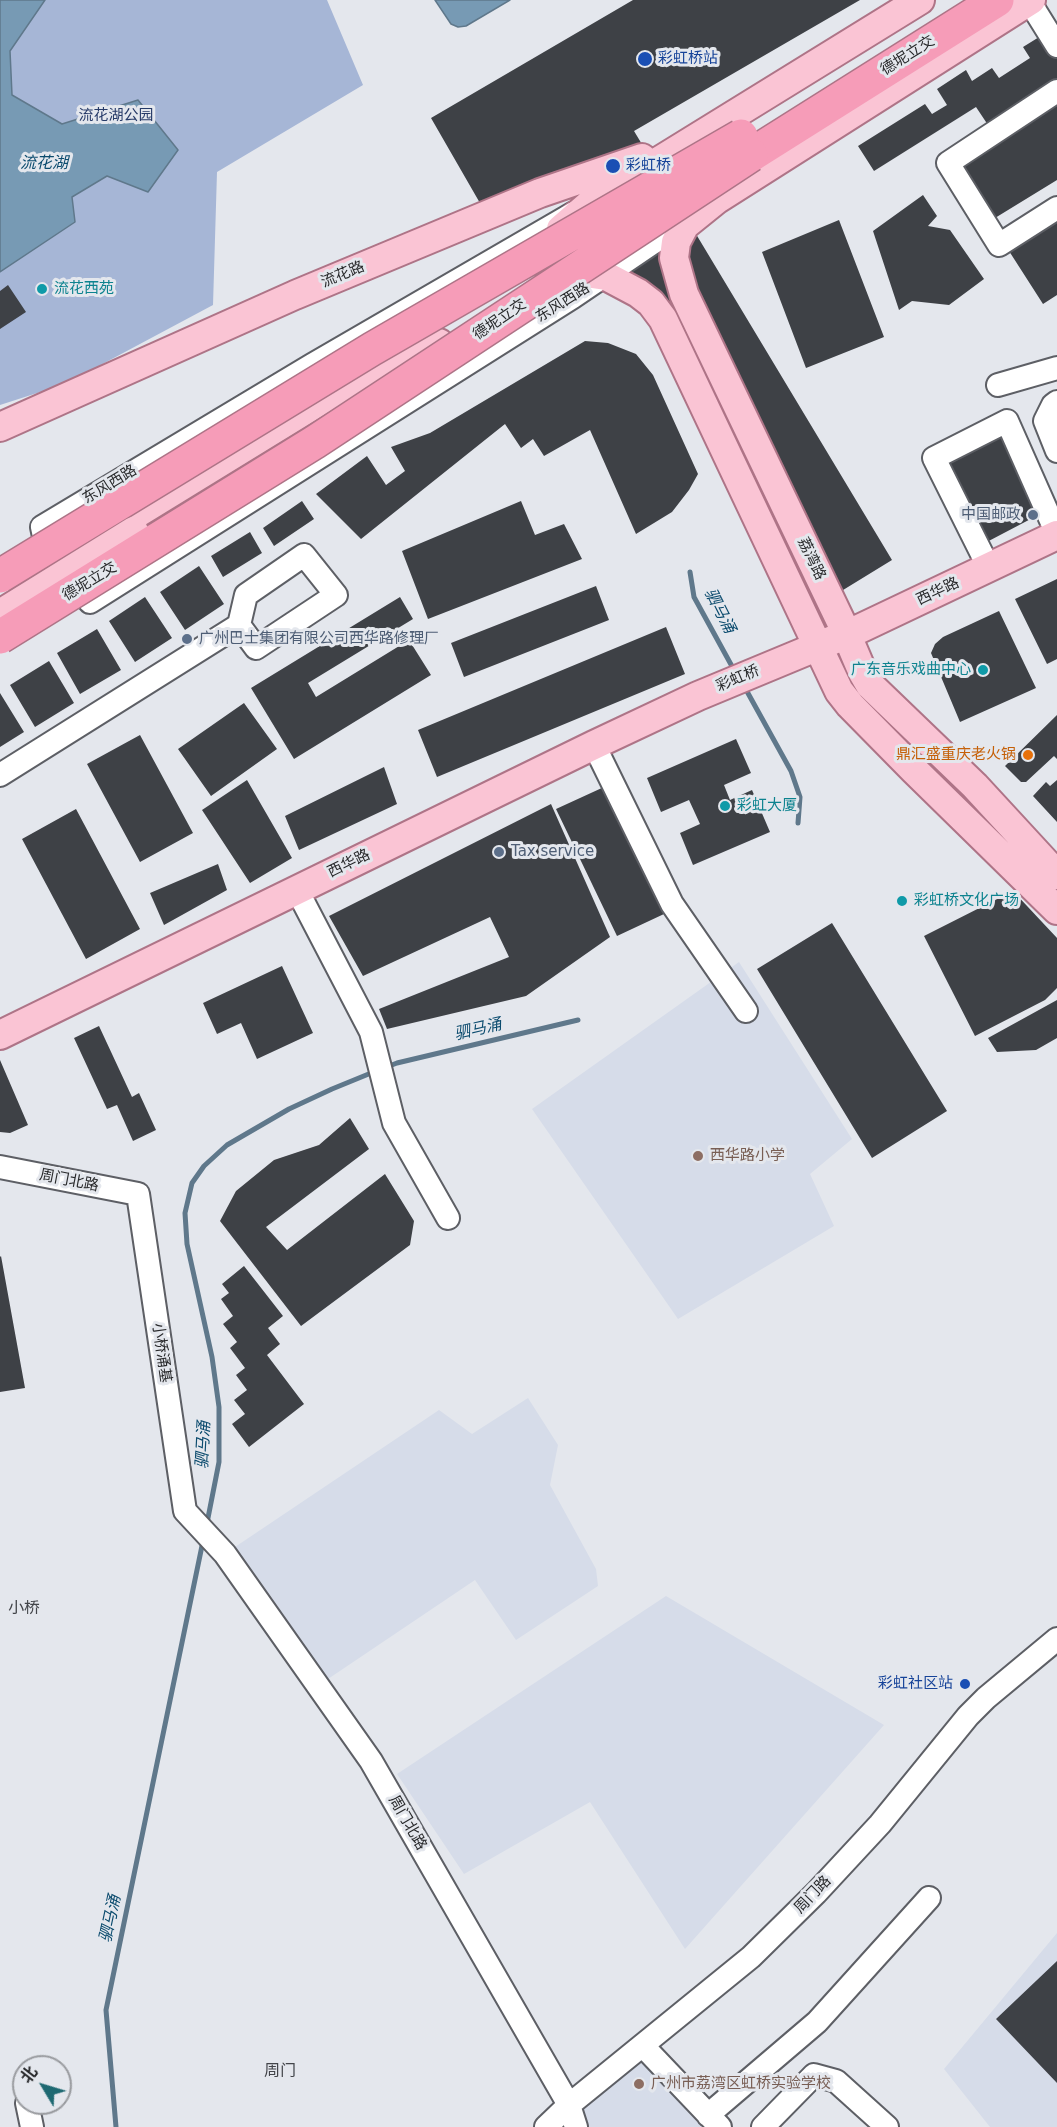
<!DOCTYPE html>
<html>
<head>
<meta charset="utf-8">
<style>
  body { margin:0 }
  #map { position:relative; width:1057px; height:2127px; overflow:hidden; background:#e4e7ed; font-family:"DejaVu Sans","Noto Sans SC",sans-serif }
  canvas { display:block }
  .north { position:absolute; left:12px; top:2055px; width:60px; height:60px; box-sizing:border-box; background:#e4e7ed; border:2px solid #999b9f; border-radius:50%; rotate:308deg; font-size:16px; font-weight:700; line-height:24px; text-align:center; color:#28292b }
  .north::after { content:''; display:block; margin:auto; width:21px; height:27px; background:#1e6972; clip-path:polygon(50% 0,100% 100%,50% 72%,0 100%) }
</style>
</head>
<body>
<div id="map">
<canvas width="1057" height="2127"></canvas>
<div class="north">北</div>
</div>
<script>
const ctx = document.querySelector('canvas').getContext('2d');
ctx.lineJoin = 'round';
function fillPath(path, color) {
  ctx.fillStyle = color;
  ctx.fill(path, 'evenodd');
}
function toPath(rows) {
  const path = new Path2D();
  for (const r of rows) {
    path.moveTo(r[0], r[1]);
    for (let i = 2; i < r.length; i += 2) path.lineTo(r[i], r[i + 1]);
  }
  return path;
}
function strokePath(path, color, width, dash) {
  ctx.strokeStyle = color;
  ctx.lineWidth = width;
  ctx.lineCap = dash ? 'butt' : 'round';
  ctx.setLineDash(dash || []);
  ctx.stroke(path);
}
function label(font, color, halo, rows, align = 'center') {
  ctx.font = font + ' "DejaVu Sans","Noto Sans SC",sans-serif';
  ctx.lineWidth = 6;
  ctx.setLineDash([]);
  ctx.textBaseline = 'middle';
  ctx.strokeStyle = halo;
  ctx.fillStyle = color;
  for (const [text, x, y, turn = 0] of rows) {
    ctx.save();
    ctx.translate(x, y);
    ctx.rotate((+turn || 0) * Math.PI / 180);
    ctx.textAlign = isNaN(turn) ? turn : align;
    if (halo) ctx.strokeText(text, 0, 0);
    ctx.fillText(text, 0, 0);
    ctx.restore();
  }
}
const built = toPath([
  [739,962,852,1139,810,1174,834,1226,678,1319,532,1109],
  [528,1398,558,1445,550,1485,596,1569,598,1586,516,1640,475,1580,325,1681,235,1547,439,1410,472,1434],
  [666,1596,884,1725,685,1949,590,1802,464,1874,397,1774],
  [1057,1933,1057,2127,990,2127,944,2069],
  [641,2057,710,2127,584,2127,579,2112]
]);
const green = toPath([
  [0,0,327,0,363,85,217,172,213,305,65,384,0,405]
]);
const water = toPath([
  [0,0,45,0,10,51,12,95,62,124,138,100,178,150,148,192,107,176,72,197,75,222,0,272,0,0],
  [435,0,510,0,466,26,458,27,451,24,435,0]
]);
const stream = toPath([
  [690,572,694,597,734,670],
  [744,686,791,771,800,797,798,823],
  [384,1068,397,1063,578,1020],
  [207,1523,219,1462,219,1407,212,1357,187,1244,185,1213,192,1183,204,1166,227,1145,289,1109,332,1089,376,1071],
  [116,2127,106,2010,203,1541]
]);
const building = toPath([
  [633,0,860,0,634,131,892,560,817,606,560,175,488,217,431,118],
  [1044,34,1057,54,1057,97,996,137,976,107,874,171,858,146,925,104,932,114,947,105,937,89,966,70,972,81,992,68,999,78,1030,58,1023,47],
  [1057,105,1057,180,995,218,962,164],
  [923,195,937,216,928,226,950,230,984,279,949,305,912,301,899,310,873,231],
  [839,220,884,337,806,368,762,252],
  [1057,220,1057,295,1043,304,1009,251],
  [8,285,26,312,0,329,0,291],
  [585,341,608,343,636,354,653,375,698,474,689,490,672,512,636,534,590,430,544,456,533,439,521,448,505,424,361,539,316,494,367,456,386,485,405,471,391,447,430,433],
  [1005,427,1044,512,983,544,943,457],
  [302,501,314,519,274,546,263,528],
  [521,501,535,535,564,524,582,559,428,619,402,551],
  [250,532,262,553,223,577,211,556],
  [199,566,224,604,185,630,160,592],
  [1057,579,1057,659,1047,664,1015,599],
  [596,586,609,620,464,677,451,643],
  [145,597,172,638,135,662,109,621],
  [400,597,413,619,308,683,316,697,409,640,431,675,294,759,251,688],
  [999,611,1036,688,960,722,931,653,935,644,943,637],
  [666,627,685,674,437,777,418,730],
  [97,629,121,670,80,694,57,653],
  [49,661,74,703,35,727,10,685],
  [0,693,24,732,0,747],
  [244,703,277,749,211,796,178,749],
  [1057,715,1057,759,1054,756,1026,782,1021,782,1005,766],
  [140,735,193,833,140,862,87,764],
  [736,739,751,773,724,785,730,800,752,790,770,832,693,865,680,833,700,824,689,800,661,812,647,778],
  [384,767,397,804,299,850,285,816],
  [247,780,292,858,250,883,202,810],
  [1057,780,1057,822,1033,796,1046,782,1050,786],
  [604,787,664,914,617,936,556,809],
  [551,804,610,937,526,996,387,1029,379,1009,509,957,490,917,363,976,329,916],
  [76,809,140,929,86,959,22,839],
  [218,864,227,890,164,925,150,893],
  [1013,891,1057,938,1057,988,1045,1000,975,1036,924,936],
  [832,923,947,1111,872,1158,757,969],
  [282,966,313,1033,257,1059,241,1023,217,1034,203,1003],
  [1057,1000,1057,1038,1036,1050,997,1052,988,1038],
  [99,1026,132,1097,139,1093,156,1130,133,1141,117,1105,107,1109,74,1038],
  [0,1060,28,1125,10,1133,0,1132],
  [350,1118,369,1149,266,1227,287,1250,385,1174,414,1221,410,1245,301,1326,220,1221,236,1191,274,1160,319,1145],
  [1,1256,25,1388,0,1392,0,1257],
  [244,1266,283,1316,268,1328,280,1344,267,1355,304,1404,249,1447,232,1424,245,1414,234,1400,247,1390,236,1375,245,1368,230,1348,237,1342,223,1324,233,1316,221,1299,229,1293,222,1284],
  [1057,1961,1057,2083,996,2019]
]);
const minor = toPath([
  [1029,1,1057,46],
  [1057,91,948,163,999,245,1057,208],
  [574,213,312,365,42,527,46,546,52,557,90,602,573,297,688,219],
  [998,385,1057,368],
  [1057,402,1053,405,1045,421,1057,451],
  [989,568,934,458,1007,421,1057,534],
  [594,745,672,904,746,1011],
  [0,775,239,625,246,595,304,555,336,595,256,648,239,625],
  [297,890,371,1032,394,1123,448,1218],
  [0,1167,138,1194,185,1511,225,1554,371,1761,569,2105,576,2127],
  [643,2046,720,2127],
  [27,2103,32,2127],
  [708,2115,817,2022,929,1898],
  [546,2127,569,2105,751,1957,816,1893,880,1824,968,1716,986,1698,1057,1639],
  [763,2127,814,2075,836,2081,887,2127]
]);
const major = toPath([
  [1031,0,716,200,685,225,676,242,674,258,684,294,843,626,863,673,870,685,975,786,1057,875],
  [561,229,591,203,920,0],
  [561,277,585,273,606,276,638,293,651,303,663,319,839,691,850,705,914,770,1057,910],
  [366,387,439,343],
  [0,427,295,295,540,193,642,158],
  [126,520,380,364],
  [0,1035,594,745,698,696,857,630,1057,535]
]);
const highway = toPath([
  [751,155,997,0]
]);
const majorBridge = toPath([
  [0,614,134,531]
]);
const highwayBridge = toPath([
  [0,576,372,349,741,136],
  [0,637,315,442,751,155]
]);
const markers = [
  [645,59,8,"#1a4fb4"],
  [613,166,8,"#1a4fb4"],
  [42,289,6,"#0f9aa8"],
  [1033,515,6,"#5c6f8a"],
  [187,639,6,"#5c6f8a"],
  [983,670,6,"#0f9aa8"],
  [1028,755,6,"#e8710a"],
  [725,806,6,"#0f9aa8"],
  [499,852,6,"#5c6f8a"],
  [902,901,6,"#0f9aa8"],
  [698,1156,6,"#8d6e63"],
  [965,1684,6,"#1a4fb4"],
  [639,2084,6,"#8d6e63"]
];
const streetNames = [
  ["德坭立交",908,56,-32],
  ["流花路",343,275,-23],
  ["东风西路",563,303,-32],
  ["德坭立交",500,320,-34],
  ["东风西路",110,485,-31],
  ["荔湾路",811,559,64],
  ["德坭立交",90,582,-31],
  ["西华路",938,592,-25],
  ["彩虹桥",738,679,-23],
  ["西华路",349,864,-26],
  ["周门北路",69,1181,11],
  ["小桥涌基",161,1353,82],
  ["周门北路",407,1823,60],
  ["周门路",813,1895,-46]
];
const transitNames = [
  ["彩虹桥站",658,59],
  ["彩虹桥",626,166],
  ["彩虹社区站",953,1684,"right"]
];
const parkNames = [
  ["流花湖公园",116,116]
];
const cultureNames = [
  ["流花西苑",54,289],
  ["广东音乐戏曲中心",971,670,"right"],
  ["彩虹大厦",737,806],
  ["彩虹桥文化广场",914,901]
];
const serviceNames = [
  ["中国邮政",1021,515,"right"],
  ["广州巴士集团有限公司西华路修理厂",199,639],
  ["Tax service",511,852]
];
const foodNames = [
  ["鼎汇盛重庆老火锅",1016,755]
];
const educationNames = [
  ["西华路小学",710,1156],
  ["广州市荔湾区虹桥实验学校",651,2084]
];
const waterNames = [
  ["流花湖",44,164],
  ["驷马涌",719,611,63],
  ["驷马涌",478,1030,-13],
  ["驷马涌",204,1445,-87],
  ["驷马涌",111,1919,-78]
];
const neighbourhoodNames = [
  ["小桥",24,1609],
  ["周门",280,2072]
];
fillPath(built, '#d6dce9');
fillPath(green, '#a6b6d6');
fillPath(water, '#779ab4');
strokePath(water, '#5f788b', 1.5);
strokePath(stream, '#5f788b', 5);
fillPath(building, '#3e4146');
strokePath(minor, '#5d5f65', 26);
strokePath(major, '#ae7487', 32);
strokePath(highway, '#ae7487', 36);
strokePath(minor, '#fff', 22);
strokePath(major, '#fac4d4', 28);
strokePath(highway, '#f69cb8', 33);
strokePath(majorBridge, '#ae7487', 32, []);
strokePath(highwayBridge, '#ae7487', 36, []);
strokePath(majorBridge, '#fac4d4', 28);
strokePath(highwayBridge, '#f69cb8', 33);
for (const [x, y, r, color] of markers) {
  const dot = new Path2D();
  dot.arc(x, y, r, 0, 2 * Math.PI);
  ctx.fillStyle = color;
  ctx.fill(dot);
  strokePath(dot, '#e4e7ed', 2);
}
label('15px', '#28292b', '#e4e7ed', streetNames);
label('15px', '#164399', '#e4e7ed', transitNames, 'left');
label('15px', '#263a68', '#e4e7ed', parkNames);
label('15px', '#0d838f', '#e4e7ed', cultureNames, 'left');
label('15px', '#4e5e75', '#e4e7ed', serviceNames, 'left');
label('15px', '#c56008', '#e4e7ed', foodNames, 'right');
label('15px', '#785e54', '#e4e7ed', educationNames, 'left');
label('italic 16px', '#0b4b6e', '#e4e7ed', waterNames);
label('16px', '#43454a', '#e4e7ed', neighbourhoodNames);
</script>
</body>
</html>
